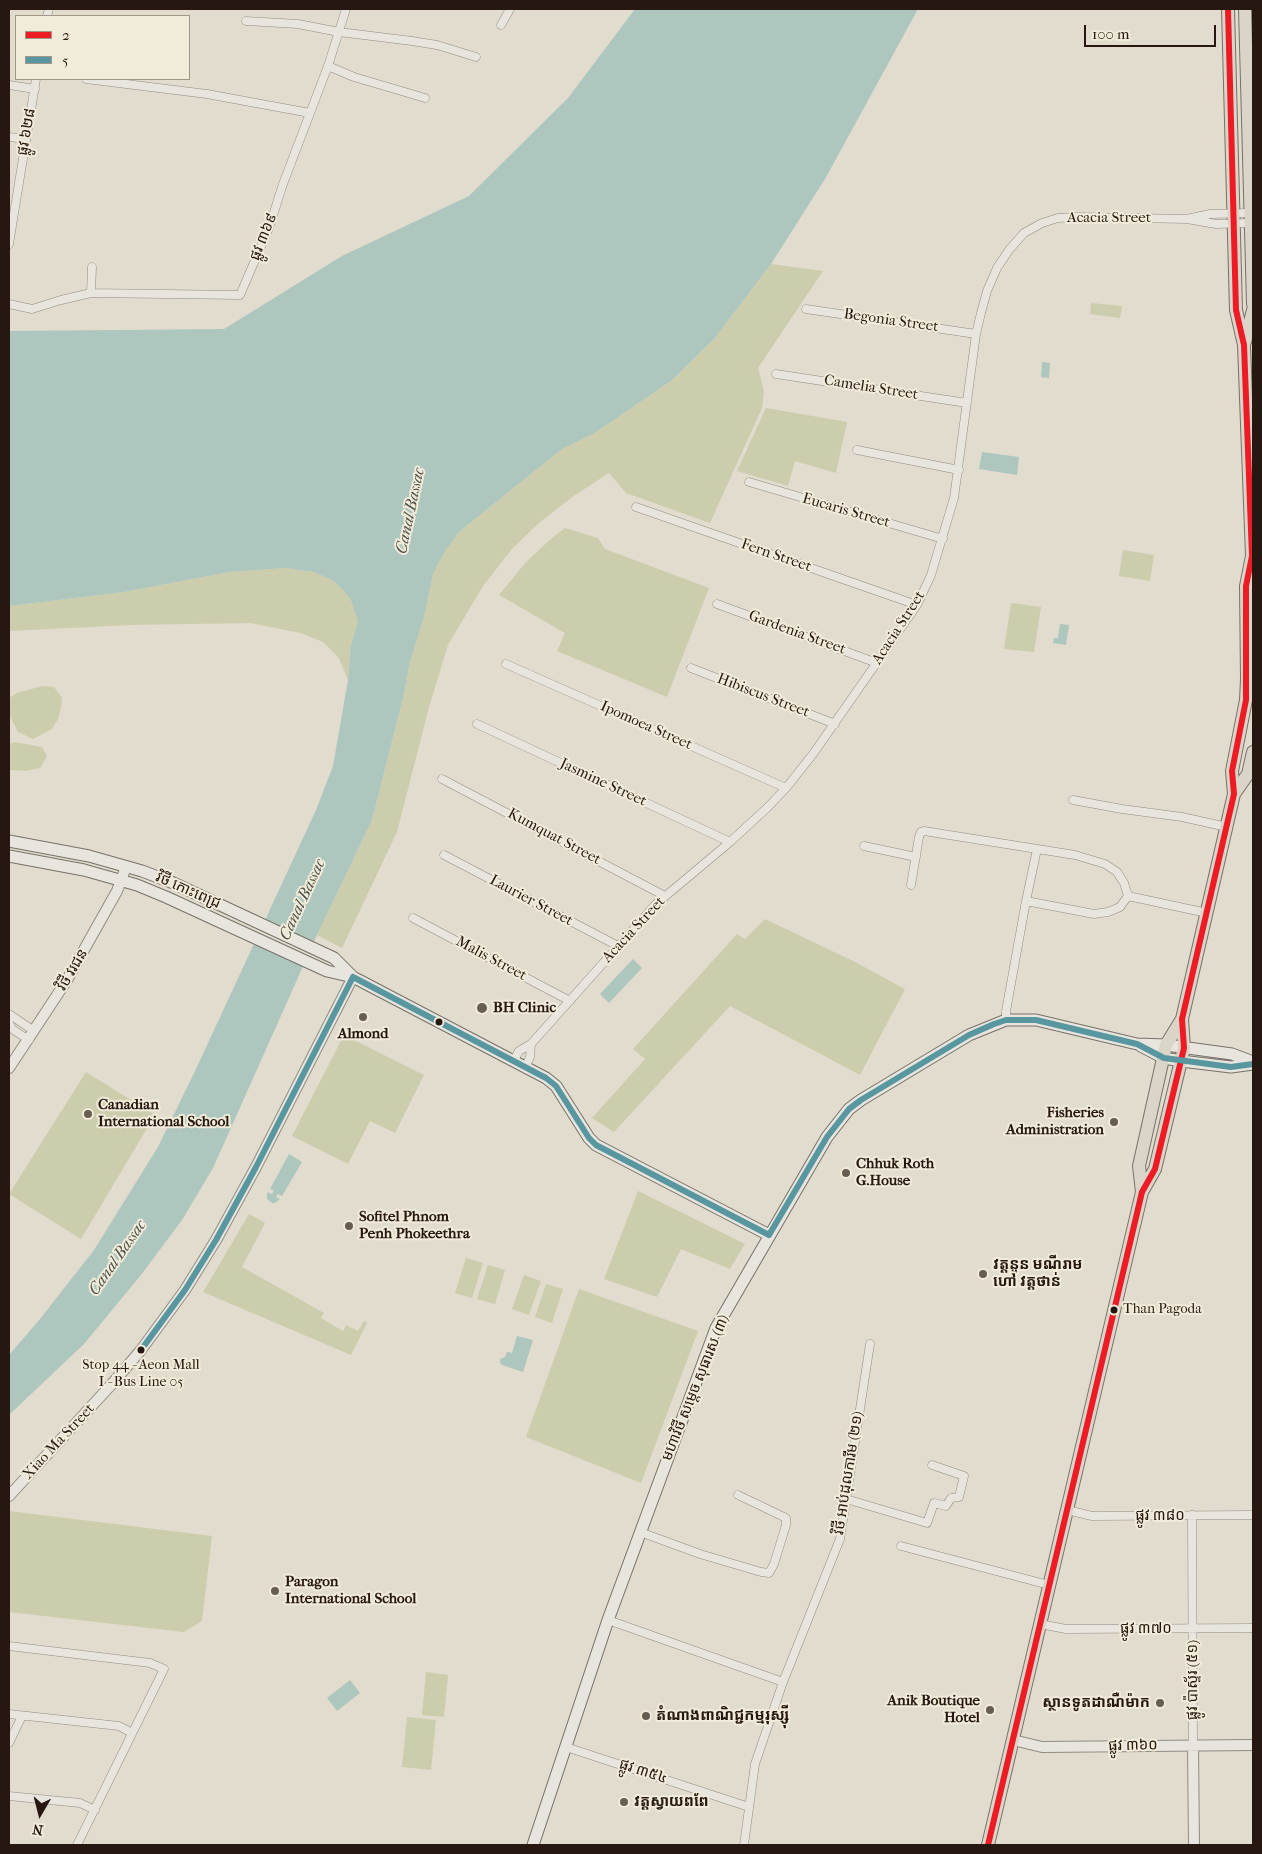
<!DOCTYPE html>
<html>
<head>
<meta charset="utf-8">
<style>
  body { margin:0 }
  #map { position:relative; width:1262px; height:1854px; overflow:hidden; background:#e1dccd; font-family:"IM FELL French Canon",serif }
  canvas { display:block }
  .frame { position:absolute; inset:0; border:10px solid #261811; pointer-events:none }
  .legend { position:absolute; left:15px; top:15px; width:175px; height:65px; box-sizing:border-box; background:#f1ebd9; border:1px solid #a09789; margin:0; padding:6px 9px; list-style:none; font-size:15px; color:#261811 }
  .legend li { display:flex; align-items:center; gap:10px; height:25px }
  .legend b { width:25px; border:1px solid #a09789 }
  .north { position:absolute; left:15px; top:1789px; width:50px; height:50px; -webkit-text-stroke:4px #f1ebd9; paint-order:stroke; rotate:188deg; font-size:14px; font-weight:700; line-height:20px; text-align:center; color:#261811 }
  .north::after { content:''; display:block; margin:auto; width:18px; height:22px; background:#261811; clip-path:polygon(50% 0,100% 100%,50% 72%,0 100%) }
  .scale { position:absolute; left:1084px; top:25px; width:132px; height:22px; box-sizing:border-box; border:2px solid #261811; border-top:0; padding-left:6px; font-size:15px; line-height:18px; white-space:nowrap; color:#261811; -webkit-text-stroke:4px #f1ebd9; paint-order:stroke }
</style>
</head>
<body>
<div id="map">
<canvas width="1262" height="1854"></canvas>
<div class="frame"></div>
<ul class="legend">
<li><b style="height:6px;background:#ed1b24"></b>2</li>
<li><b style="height:6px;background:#5897a0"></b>5</li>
</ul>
<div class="north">N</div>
<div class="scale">100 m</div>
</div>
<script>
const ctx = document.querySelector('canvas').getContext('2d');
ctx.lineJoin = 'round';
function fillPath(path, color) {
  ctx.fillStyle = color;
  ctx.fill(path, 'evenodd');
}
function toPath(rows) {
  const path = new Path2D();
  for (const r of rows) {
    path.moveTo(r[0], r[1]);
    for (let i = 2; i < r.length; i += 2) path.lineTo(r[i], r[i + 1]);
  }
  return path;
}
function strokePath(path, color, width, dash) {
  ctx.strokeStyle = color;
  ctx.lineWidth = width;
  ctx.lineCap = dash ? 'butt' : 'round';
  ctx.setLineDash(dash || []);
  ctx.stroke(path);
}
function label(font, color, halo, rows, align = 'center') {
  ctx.font = font + ' "IM FELL French Canon","Noto Sans Khmer",serif';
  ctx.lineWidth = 4;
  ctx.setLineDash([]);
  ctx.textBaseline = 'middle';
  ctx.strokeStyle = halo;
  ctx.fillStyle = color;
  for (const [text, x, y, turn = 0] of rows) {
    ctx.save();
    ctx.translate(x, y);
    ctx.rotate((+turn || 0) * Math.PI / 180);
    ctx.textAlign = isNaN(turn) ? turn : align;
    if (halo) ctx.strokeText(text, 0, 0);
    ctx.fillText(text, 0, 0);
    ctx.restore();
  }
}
const green = toPath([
  [771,264,823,271,758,368,764,391,762,408,710,523,626,493,609,473,575,495,540,522,512,549,483,586,448,645,429,707,397,832,342,948,317,935,372,820,404,694,410,662,424,617,433,574,445,551,459,532,562,449,593,434,671,381,714,339],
  [1091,303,1122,306,1120,318,1090,314],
  [766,408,847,422,836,473,795,461,788,486,737,471],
  [565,528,598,538,605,549,709,588,667,697,557,651,565,633,499,595,527,561,552,538],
  [1123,550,1154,555,1150,581,1119,576],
  [285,568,314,572,334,581,350,598,358,621,351,645,348,680,339,658,323,642,301,633,250,623,131,625,9,631,9,606,124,592,229,572],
  [1011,603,1041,607,1034,652,1004,649],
  [42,686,54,687,62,698,61,708,58,719,52,729,33,739,18,732,9,714,9,698,17,693],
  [14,742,42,747,47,756,40,768,25,771,9,770,9,744],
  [765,919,855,962,905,989,860,1075,730,1006,614,1132,592,1118,645,1059,633,1049,737,934,745,939],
  [344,1035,424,1075,395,1133,370,1121,348,1164,292,1136],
  [86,1072,155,1115,81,1239,9,1194],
  [638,1191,745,1244,730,1269,681,1249,657,1297,604,1279],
  [249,1214,265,1223,242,1267,324,1313,321,1318,343,1331,346,1325,358,1331,364,1321,367,1323,351,1355,203,1292],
  [466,1258,483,1263,472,1298,455,1293],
  [488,1265,505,1270,495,1304,477,1299],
  [524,1275,541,1281,529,1315,512,1309],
  [546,1284,563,1289,552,1323,535,1317],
  [579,1289,698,1331,641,1483,526,1437],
  [9,1511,212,1536,202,1621,184,1632,9,1612],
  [426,1672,448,1675,444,1717,422,1715],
  [407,1717,436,1720,431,1770,402,1767]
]);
const water = toPath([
  [635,9,918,9,825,179,771,264,714,339,671,381,593,434,562,449,459,532,445,551,433,574,424,617,410,662,404,694,372,820,317,935,213,1168,182,1220,141,1275,84,1344,9,1415,9,1355,40,1319,94,1250,158,1147,196,1069,316,810,333,766,348,680,351,645,358,621,350,598,334,581,314,572,285,568,229,572,124,592,9,606,9,331,224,329,342,256,469,196,568,98],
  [1042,362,1050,363,1049,378,1041,377],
  [982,452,1019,457,1017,475,979,469],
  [1060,624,1069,625,1066,645,1053,643,1054,638,1058,638],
  [633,959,642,968,609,1003,600,994],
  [289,1154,302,1162,282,1196,278,1194,276,1197,280,1199,275,1203,272,1203,267,1199,267,1194,268,1192,272,1194,274,1191,270,1189],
  [517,1336,533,1340,523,1372,502,1365,500,1363,500,1359,505,1357,507,1352,512,1353],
  [350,1680,360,1693,337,1711,327,1698]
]);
const pier = toPath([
  [262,920,315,945,306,966,252,942]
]);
const minor = toPath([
  [47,16,49,9],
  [246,21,298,24,339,32,412,41,437,45,476,57],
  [501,25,510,9],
  [328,66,354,77,425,98],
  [86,79,207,94,310,113],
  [9,85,35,89],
  [9,137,26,139],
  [1191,218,1210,214,1251,213],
  [9,244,36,79],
  [91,293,92,267],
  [9,304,32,309,61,300,91,293,240,295,269,228,283,184,328,66,346,9],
  [806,309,976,334],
  [776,374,967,403],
  [857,450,959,470],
  [749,482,943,539],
  [636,507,917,605],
  [717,604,877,663],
  [506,664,786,788],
  [691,668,835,724],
  [477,724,730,842],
  [442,779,665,896],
  [1073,800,1122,809,1182,817,1227,827],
  [864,846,916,857],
  [444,855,618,946],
  [911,885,919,837,921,832,924,831,1075,855,1105,864,1117,872,1124,883,1128,896],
  [1128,896,1207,913],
  [1026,901,1037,849],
  [413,918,570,1001],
  [9,1014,34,1031],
  [1006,1020,1006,1011,1026,901,1094,914,1108,912,1120,907,1128,896],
  [9,1023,12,1029,29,1040],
  [514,1060,519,1051,531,1044,656,904,730,842,768,807,786,788,813,754,917,605,931,575,954,498,976,334,981,313,987,291,997,268,1009,250,1024,233,1042,223,1058,218,1076,217,1187,219,1216,224,1251,223],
  [526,1066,530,1057,531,1044],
  [846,1499,927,1523,934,1503,946,1506,951,1498,959,1497,964,1476,932,1465],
  [1067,1510,1092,1516,1253,1515],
  [1192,1515,1193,1746],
  [640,1532,700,1554,761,1572,769,1573,774,1564,786,1525,786,1518,738,1495],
  [901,1546,1049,1585],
  [608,1620,783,1682,755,1764,744,1845],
  [1040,1624,1066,1629,1253,1628],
  [9,1646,150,1663,164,1669,77,1845],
  [783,1682,840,1539,870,1344],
  [9,1714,119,1726,132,1733],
  [9,1743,22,1716],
  [566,1747,749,1807],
  [9,1796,80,1803,95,1810]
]);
const tertiary = toPath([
  [9,1068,67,980,117,891,126,867],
  [9,1496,111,1385,141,1350,185,1290,216,1240,256,1167,353,977],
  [1013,1740,1042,1747,1253,1745],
  [1193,1746,1194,1845]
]);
const secondary = toPath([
  [9,841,89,856,142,871,171,882,334,958,353,977,546,1078,556,1086,589,1138,596,1145,769,1235],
  [9,856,84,870,137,885,166,897,327,971,353,977],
  [1141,1046,1164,1058,1181,1061,1231,1067,1253,1064],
  [533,1845,608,1620,716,1328,827,1137,849,1109,861,1100,969,1035,1006,1020,1036,1020,1137,1044,1166,1045,1232,1054,1253,1062]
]);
const primary = toPath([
  [1245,9,1253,304],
  [1245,342,1253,310],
  [1234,794,1248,774,1253,752],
  [1142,1192,1139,1166,1166,1045,1182,1019],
  [988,1845,1142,1192,1155,1169,1184,1048,1182,1019,1234,794,1232,771,1246,700,1247,679,1246,586,1252,556,1244,345,1236,310,1228,9]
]);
const bus1 = toPath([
  [988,1845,1142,1192,1155,1169,1184,1048,1182,1019,1234,794,1232,771,1246,700,1246,586,1252,556,1244,345,1236,310,1228,9]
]);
const bus2 = toPath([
  [353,977,546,1078,556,1086,589,1138,596,1145,769,1235],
  [769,1235,827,1137,849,1109,861,1100,969,1035,994,1024,1006,1020,1036,1020,1137,1044,1164,1058,1231,1067,1253,1064],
  [141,1350,185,1290,216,1240,256,1167,353,977]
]);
const markers = [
  [482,1008,6,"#675d53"],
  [363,1017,5,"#675d53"],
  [439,1022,4.5,"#261811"],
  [88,1114,5,"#675d53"],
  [1114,1122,5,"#675d53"],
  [846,1173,5,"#675d53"],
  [349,1226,5,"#675d53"],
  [983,1274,5,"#675d53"],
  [1114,1310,4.5,"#261811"],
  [141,1350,4.5,"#261811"],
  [275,1591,5,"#675d53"],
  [1160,1703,5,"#675d53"],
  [990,1710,5,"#675d53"],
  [646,1716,5,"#675d53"],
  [624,1802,5,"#675d53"]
];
const busNames = [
  ["Than Pagoda",1123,1310],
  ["Stop 44 - Aeon Mall",141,1366,"center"],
  ["I - Bus Line 05",141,1383,"center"]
];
const streetNames = [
  ["ផ្លូវ ៦២៨",27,132,-80],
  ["Acacia Street",1109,218],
  ["ផ្លូវ ៣៦៩",264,237,-68],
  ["Begonia Street",891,321,8],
  ["Camelia Street",871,388,9],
  ["Eucaris Street",846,511,16],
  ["Fern Street",776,556,19],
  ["Acacia Street",899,628,-57],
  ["Gardenia Street",797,633,20],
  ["Hibiscus Street",763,696,21],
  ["Ipomoea Street",646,726,24],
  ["Jasmine Street",603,783,25],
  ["Kumquat Street",554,837,28],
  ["វិថី កោះពេជ្រ",188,891,24],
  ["Laurier Street",531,901,28],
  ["Acacia Street",634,930,-47],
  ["Malis Street",491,959,28],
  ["វិថី វរជន",73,970,-59],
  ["មហាវិថី សម្តេច សុធារស (៣)",696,1388,-68],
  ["Xiao Ma Street",59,1442,-47],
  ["វិថី អាប់ដុលការីម (២១)",849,1473,-81],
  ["ផ្លូវ ៣៨០",1160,1516],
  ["ផ្លូវ ៣៧០",1146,1629],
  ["ផ្លូវ ប៉ាស្ទ័រ (៥១)",1193,1680,-90],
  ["ផ្លូវ ៣៦០",1133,1746,-1],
  ["ផ្លូវ ៣៥៤",643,1772,18]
];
const poiNames = [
  ["BH Clinic",493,1008],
  ["Almond",363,1034,"center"],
  ["Canadian",98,1105],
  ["International School",98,1122],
  ["Fisheries",1104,1113,"right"],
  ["Administration",1104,1130,"right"],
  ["Chhuk Roth",856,1164],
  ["G.House",856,1181],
  ["Sofitel Phnom",359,1217],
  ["Penh Phokeethra",359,1234],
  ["វត្តនួន មណីរាម",993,1265],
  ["ហៅ វត្តថាន់",993,1282],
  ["Paragon",285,1582],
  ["International School",285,1599],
  ["Anik Boutique",980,1701,"right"],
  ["Hotel",980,1718,"right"],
  ["ស្ថានទូតដាណឺម៉ាក",1150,1703,"right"],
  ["តំណាងពាណិជ្ជកម្មរុស្ស៊ី",656,1716],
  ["វត្តស្វាយពពែ",634,1802]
];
const waterNames = [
  ["Canal Bassac",411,511,-78],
  ["Canal Bassac",303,900,-65],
  ["Canal Bassac",118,1258,-55]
];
fillPath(green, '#cccdac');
fillPath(water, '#adc6be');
fillPath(pier, '#e1dccd');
strokePath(minor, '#918c83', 9);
strokePath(tertiary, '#918c83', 12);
strokePath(secondary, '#767169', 13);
strokePath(primary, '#767169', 14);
strokePath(minor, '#e8e5de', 8);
strokePath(tertiary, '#e8e5de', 10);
strokePath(secondary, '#e8e5de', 11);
strokePath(primary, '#dbd5c9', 12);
strokePath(bus1, '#ed1b24', 6);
strokePath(bus2, '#5897a0', 6);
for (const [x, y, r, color] of markers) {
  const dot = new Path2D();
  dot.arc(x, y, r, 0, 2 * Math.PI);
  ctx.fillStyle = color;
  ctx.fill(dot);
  strokePath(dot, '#f1ebd9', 2);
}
label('14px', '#261811', '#f1ebd9', busNames, 'left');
label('15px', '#261811', '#f1ebd9', streetNames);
label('bold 15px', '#261811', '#f1ebd9', poiNames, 'left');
label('italic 16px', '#4e524b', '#f1ebd9', waterNames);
</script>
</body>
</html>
